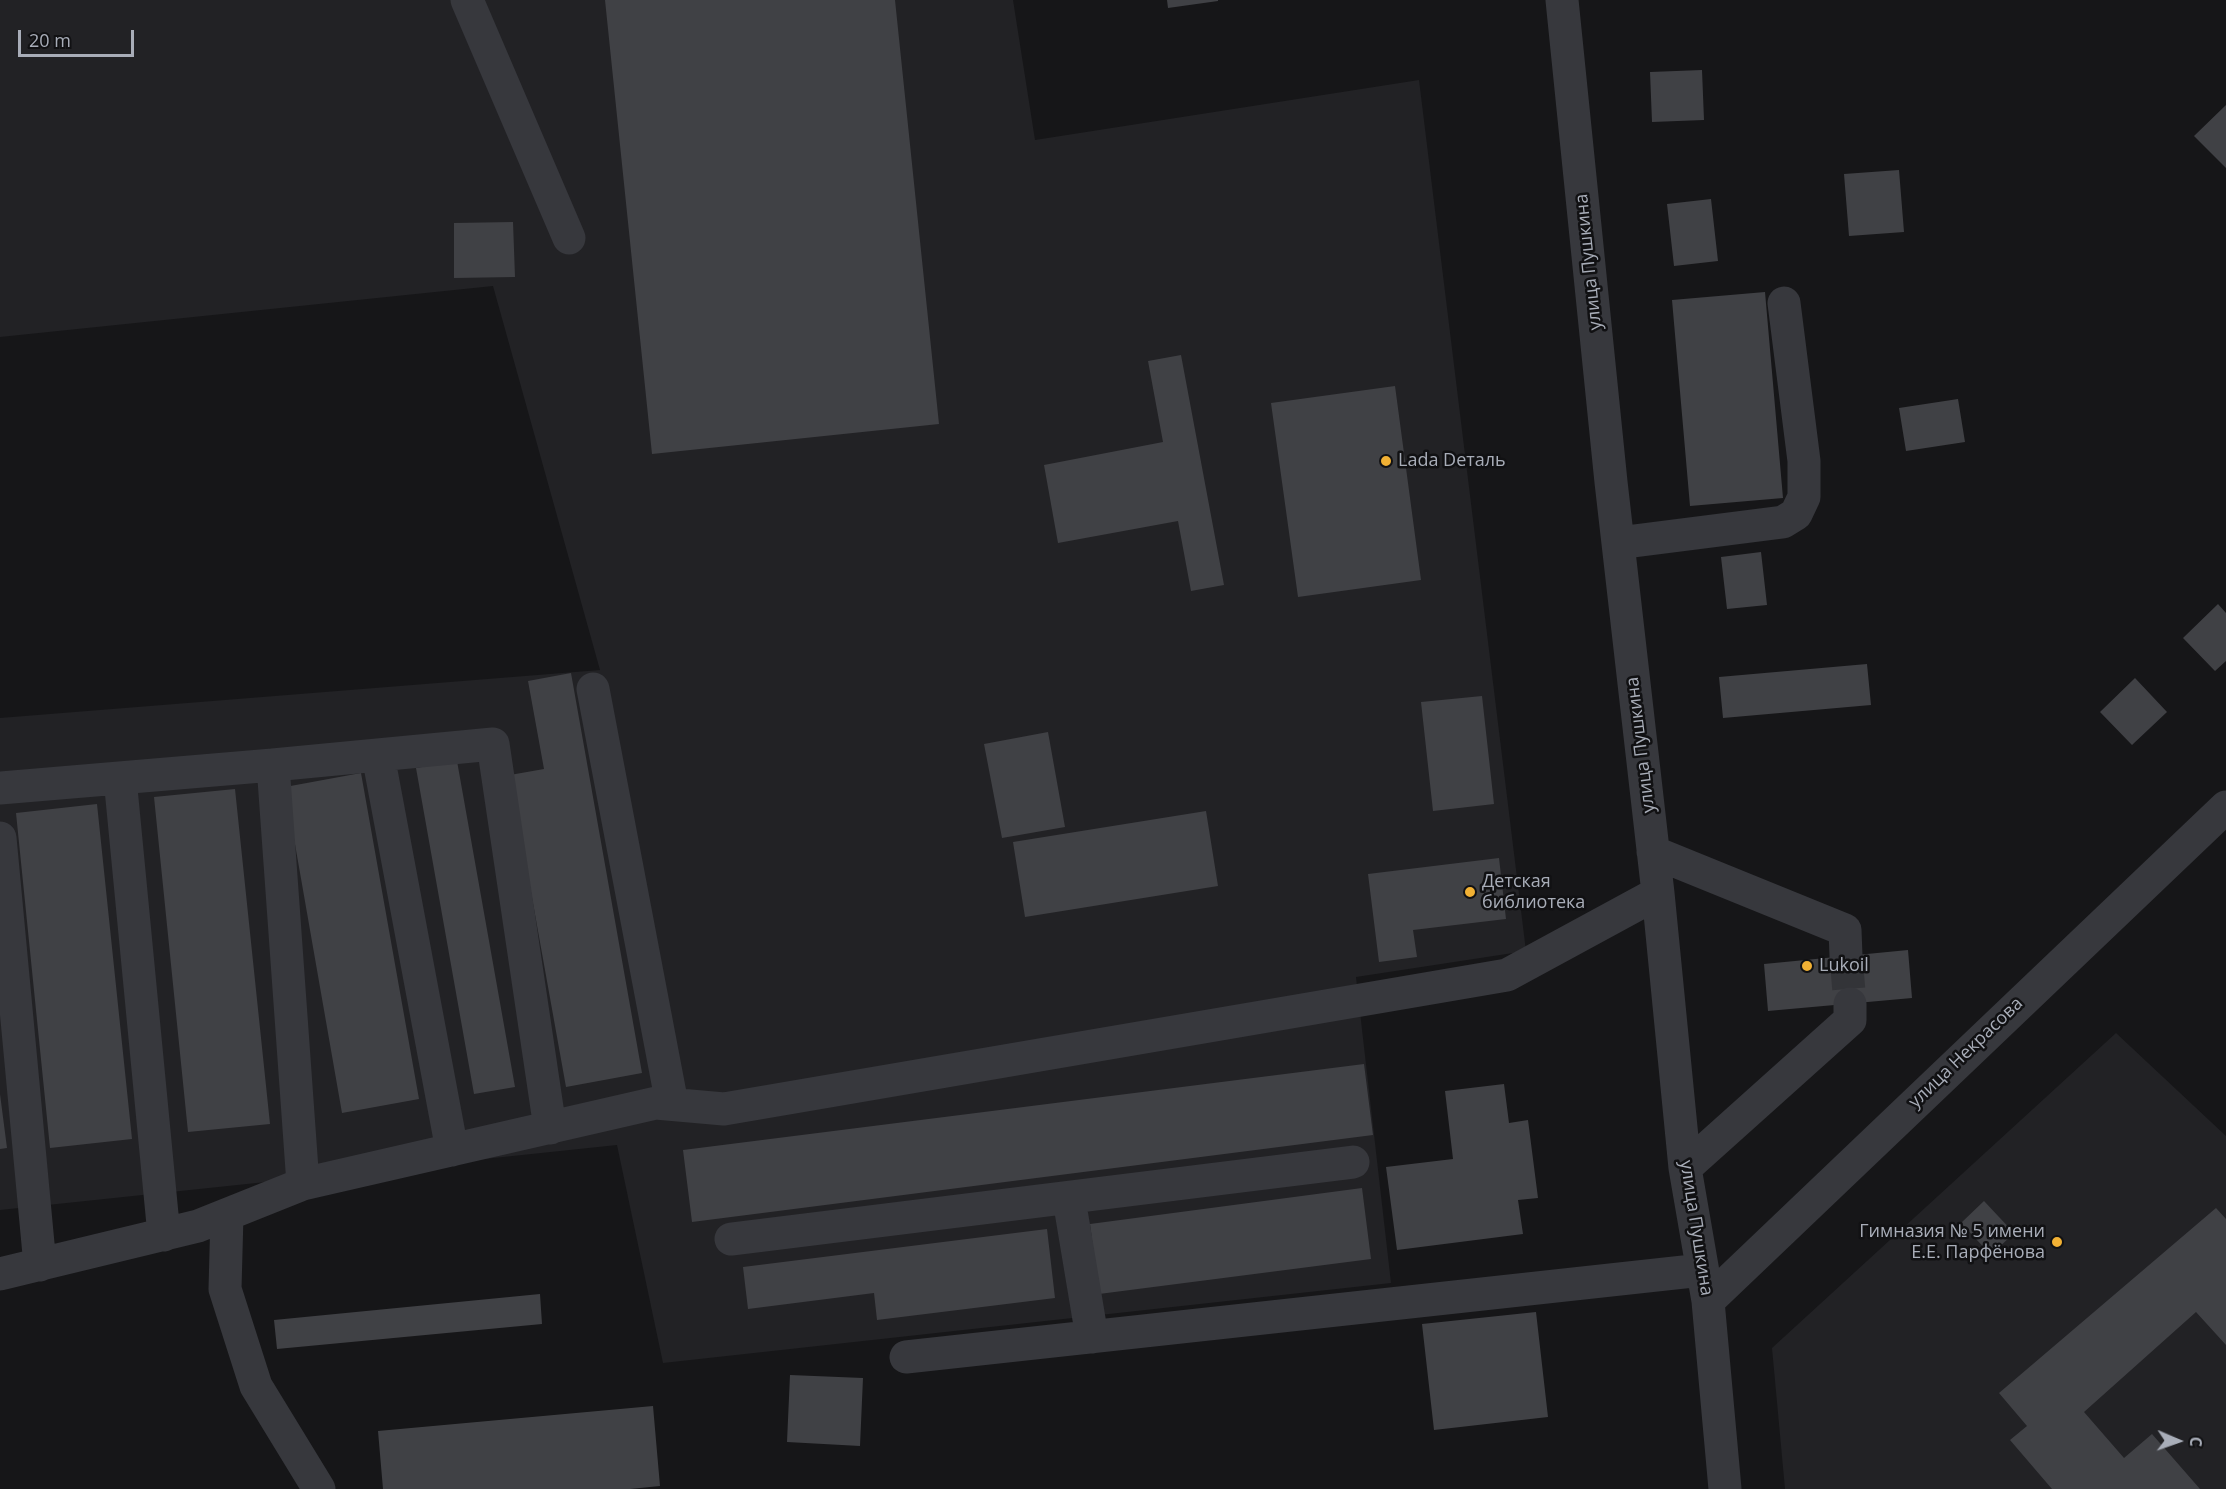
<!DOCTYPE html>
<html>
<head>
<meta charset="utf-8">
<style>
  body { margin:0 }
  #map { position:relative; width:2226px; height:1489px; overflow:hidden; background:#161618; font-family:"Open Sans",sans-serif }
  canvas { display:block }
  .north { position:absolute; left:2148px; top:1411px; width:60px; height:60px; -webkit-text-stroke:4px #111113; paint-order:stroke; rotate:92deg; font-size:16px; font-weight:700; line-height:24px; text-align:center; color:#a8adb8 }
  .north::after { content:''; display:block; margin:auto; width:21px; height:27px; background:#a8adb8; clip-path:polygon(50% 0,100% 100%,50% 72%,0 100%) }
  .scale { position:absolute; left:18px; top:30px; width:116px; height:27px; box-sizing:border-box; border:3px solid #a8adb8; border-top:0; padding-left:8px; font-size:18px; line-height:21px; white-space:nowrap; color:#a8adb8; -webkit-text-stroke:4px #111113; paint-order:stroke }
</style>
</head>
<body>
<div id="map">
<canvas width="2226" height="1489"></canvas>
<div class="north">С</div>
<div class="scale">20 m</div>
</div>
<script>
const ctx = document.querySelector('canvas').getContext('2d');
ctx.lineJoin = 'round';
function fillPath(path, color) {
  ctx.fillStyle = color;
  ctx.fill(path, 'evenodd');
}
function toPath(rows) {
  const path = new Path2D();
  for (const r of rows) {
    path.moveTo(r[0], r[1]);
    for (let i = 2; i < r.length; i += 2) path.lineTo(r[i], r[i + 1]);
  }
  return path;
}
function strokePath(path, color, width, dash) {
  ctx.strokeStyle = color;
  ctx.lineWidth = width;
  ctx.lineCap = dash ? 'butt' : 'round';
  ctx.setLineDash(dash || []);
  ctx.stroke(path);
}
function label(font, color, halo, rows, align = 'center') {
  ctx.font = font + ' "Open Sans",sans-serif';
  ctx.lineWidth = 5;
  ctx.setLineDash([]);
  ctx.textBaseline = 'middle';
  ctx.strokeStyle = halo;
  ctx.fillStyle = color;
  for (const [text, x, y, turn = 0] of rows) {
    ctx.save();
    ctx.translate(x, y);
    ctx.rotate((+turn || 0) * Math.PI / 180);
    ctx.textAlign = isNaN(turn) ? turn : align;
    if (halo) ctx.strokeText(text, 0, 0);
    ctx.fillText(text, 0, 0);
    ctx.restore();
  }
}
const built = toPath([
  [0,0,1013,0,1035,140,1419,80,1526,951,1356,977,1391,1283,663,1363,617,1145,0,1210,0,718,600,670,493,286,0,337],
  [2116,1033,2226,1136,2226,1489,1785,1489,1772,1348]
]);
const building = toPath([
  [605,0,895,0,939,424,652,454],
  [1167,0,1218,0,1218,1,1168,8],
  [1702,70,1704,120,1652,122,1650,72],
  [2226,105,2226,168,2194,136],
  [1899,170,1904,232,1849,236,1844,174],
  [1711,199,1718,261,1674,266,1667,204],
  [513,222,515,277,454,278,454,223],
  [1765,292,1783,498,1690,506,1672,300],
  [1181,355,1224,585,1191,591,1178,521,1058,543,1044,465,1163,442,1148,361],
  [1395,386,1421,580,1298,597,1271,403],
  [1958,399,1965,442,1906,451,1899,408],
  [1761,552,1767,605,1727,609,1721,557],
  [2218,604,2226,613,2226,661,2215,671,2183,638],
  [1867,664,1871,705,1723,718,1719,677],
  [571,673,642,1073,566,1087,510,775,544,769,528,681],
  [2135,678,2167,712,2132,745,2100,712],
  [1482,696,1494,804,1433,811,1421,702],
  [1048,732,1065,827,1002,838,984,744],
  [457,761,515,1087,474,1094,416,768],
  [361,773,419,1099,342,1113,285,787],
  [235,789,270,1124,188,1132,154,797],
  [97,804,132,1139,50,1148,16,813],
  [1206,811,1218,886,1025,917,1013,842],
  [1499,858,1506,919,1413,930,1417,957,1379,962,1368,874],
  [1908,950,1912,998,1768,1011,1764,964],
  [1364,1064,1373,1135,692,1222,683,1150],
  [1504,1084,1509,1123,1528,1120,1538,1198,1518,1200,1523,1234,1397,1250,1386,1167,1453,1159,1445,1091],
  [0,1094,7,1148,0,1149],
  [1362,1188,1371,1259,1099,1294,1090,1224],
  [1984,1201,2014,1233,1991,1255,1961,1223],
  [2216,1208,2226,1219,2226,1345,2196,1312,2084,1412,2124,1458,2152,1434,2200,1489,2052,1489,2010,1440,2027,1426,1999,1393],
  [1047,1229,1055,1298,877,1320,874,1293,748,1309,743,1267],
  [540,1294,542,1324,277,1349,274,1320],
  [1536,1312,1548,1417,1434,1430,1422,1324],
  [790,1375,863,1378,860,1446,787,1442],
  [653,1406,660,1486,630,1489,383,1489,378,1431]
]);
const minorTunnel = toPath([
  [1846,956,1850,1004]
]);
const minor = toPath([
  [467,0,569,238],
  [1562,0,1611,482,1658,893,1685,1168,1708,1301,1725,1489],
  [1618,543,1783,522,1796,514,1804,497,1804,461,1784,303],
  [593,689,672,1104],
  [378,755,452,1150],
  [273,765,493,744,550,1128],
  [120,778,164,1235],
  [0,788,273,765,303,1184],
  [0,838,40,1265],
  [1653,852,1845,930,1846,956],
  [1685,1168,1850,1020,1850,1004],
  [1069,1199,1092,1337],
  [227,1215,225,1289,256,1386,319,1489],
  [731,1239,1353,1162],
  [0,1274,198,1226,303,1184,656,1103,724,1109,1507,975,1658,893],
  [1708,1301,2226,807],
  [906,1357,1702,1270]
]);
const markers = [
  [1386,461,6,"#f2b134"],
  [1470,892,6,"#f2b134"],
  [1807,966,6,"#f2b134"],
  [2057,1242,6,"#f2b134"]
];
const streetNames = [
  ["улица Пушкина",1589,262,-96],
  ["улица Пушкина",1641,745,-97],
  ["улица Некрасова",1966,1053,-44],
  ["улица Пушкина",1696,1228,81]
];
const poiNames = [
  ["Lada Dеталь",1398,461],
  ["Детская",1482,882],
  ["библиотека",1482,903],
  ["Lukoil",1819,966],
  ["Гимназия № 5 имени",2045,1232,"right"],
  ["Е.Е. Парфёнова",2045,1253,"right"]
];
fillPath(built, '#222225');
fillPath(building, '#404145');
strokePath(minorTunnel, '#333438', 33, [33, 16]);
strokePath(minor, '#37383d', 33);
for (const [x, y, r, color] of markers) {
  const dot = new Path2D();
  dot.arc(x, y, r, 0, 2 * Math.PI);
  ctx.fillStyle = color;
  ctx.fill(dot);
  strokePath(dot, '#111113', 2);
}
label('18px', '#a8adb8', '#111113', streetNames);
label('18px', '#a8adb8', '#111113', poiNames, 'left');
</script>
</body>
</html>
